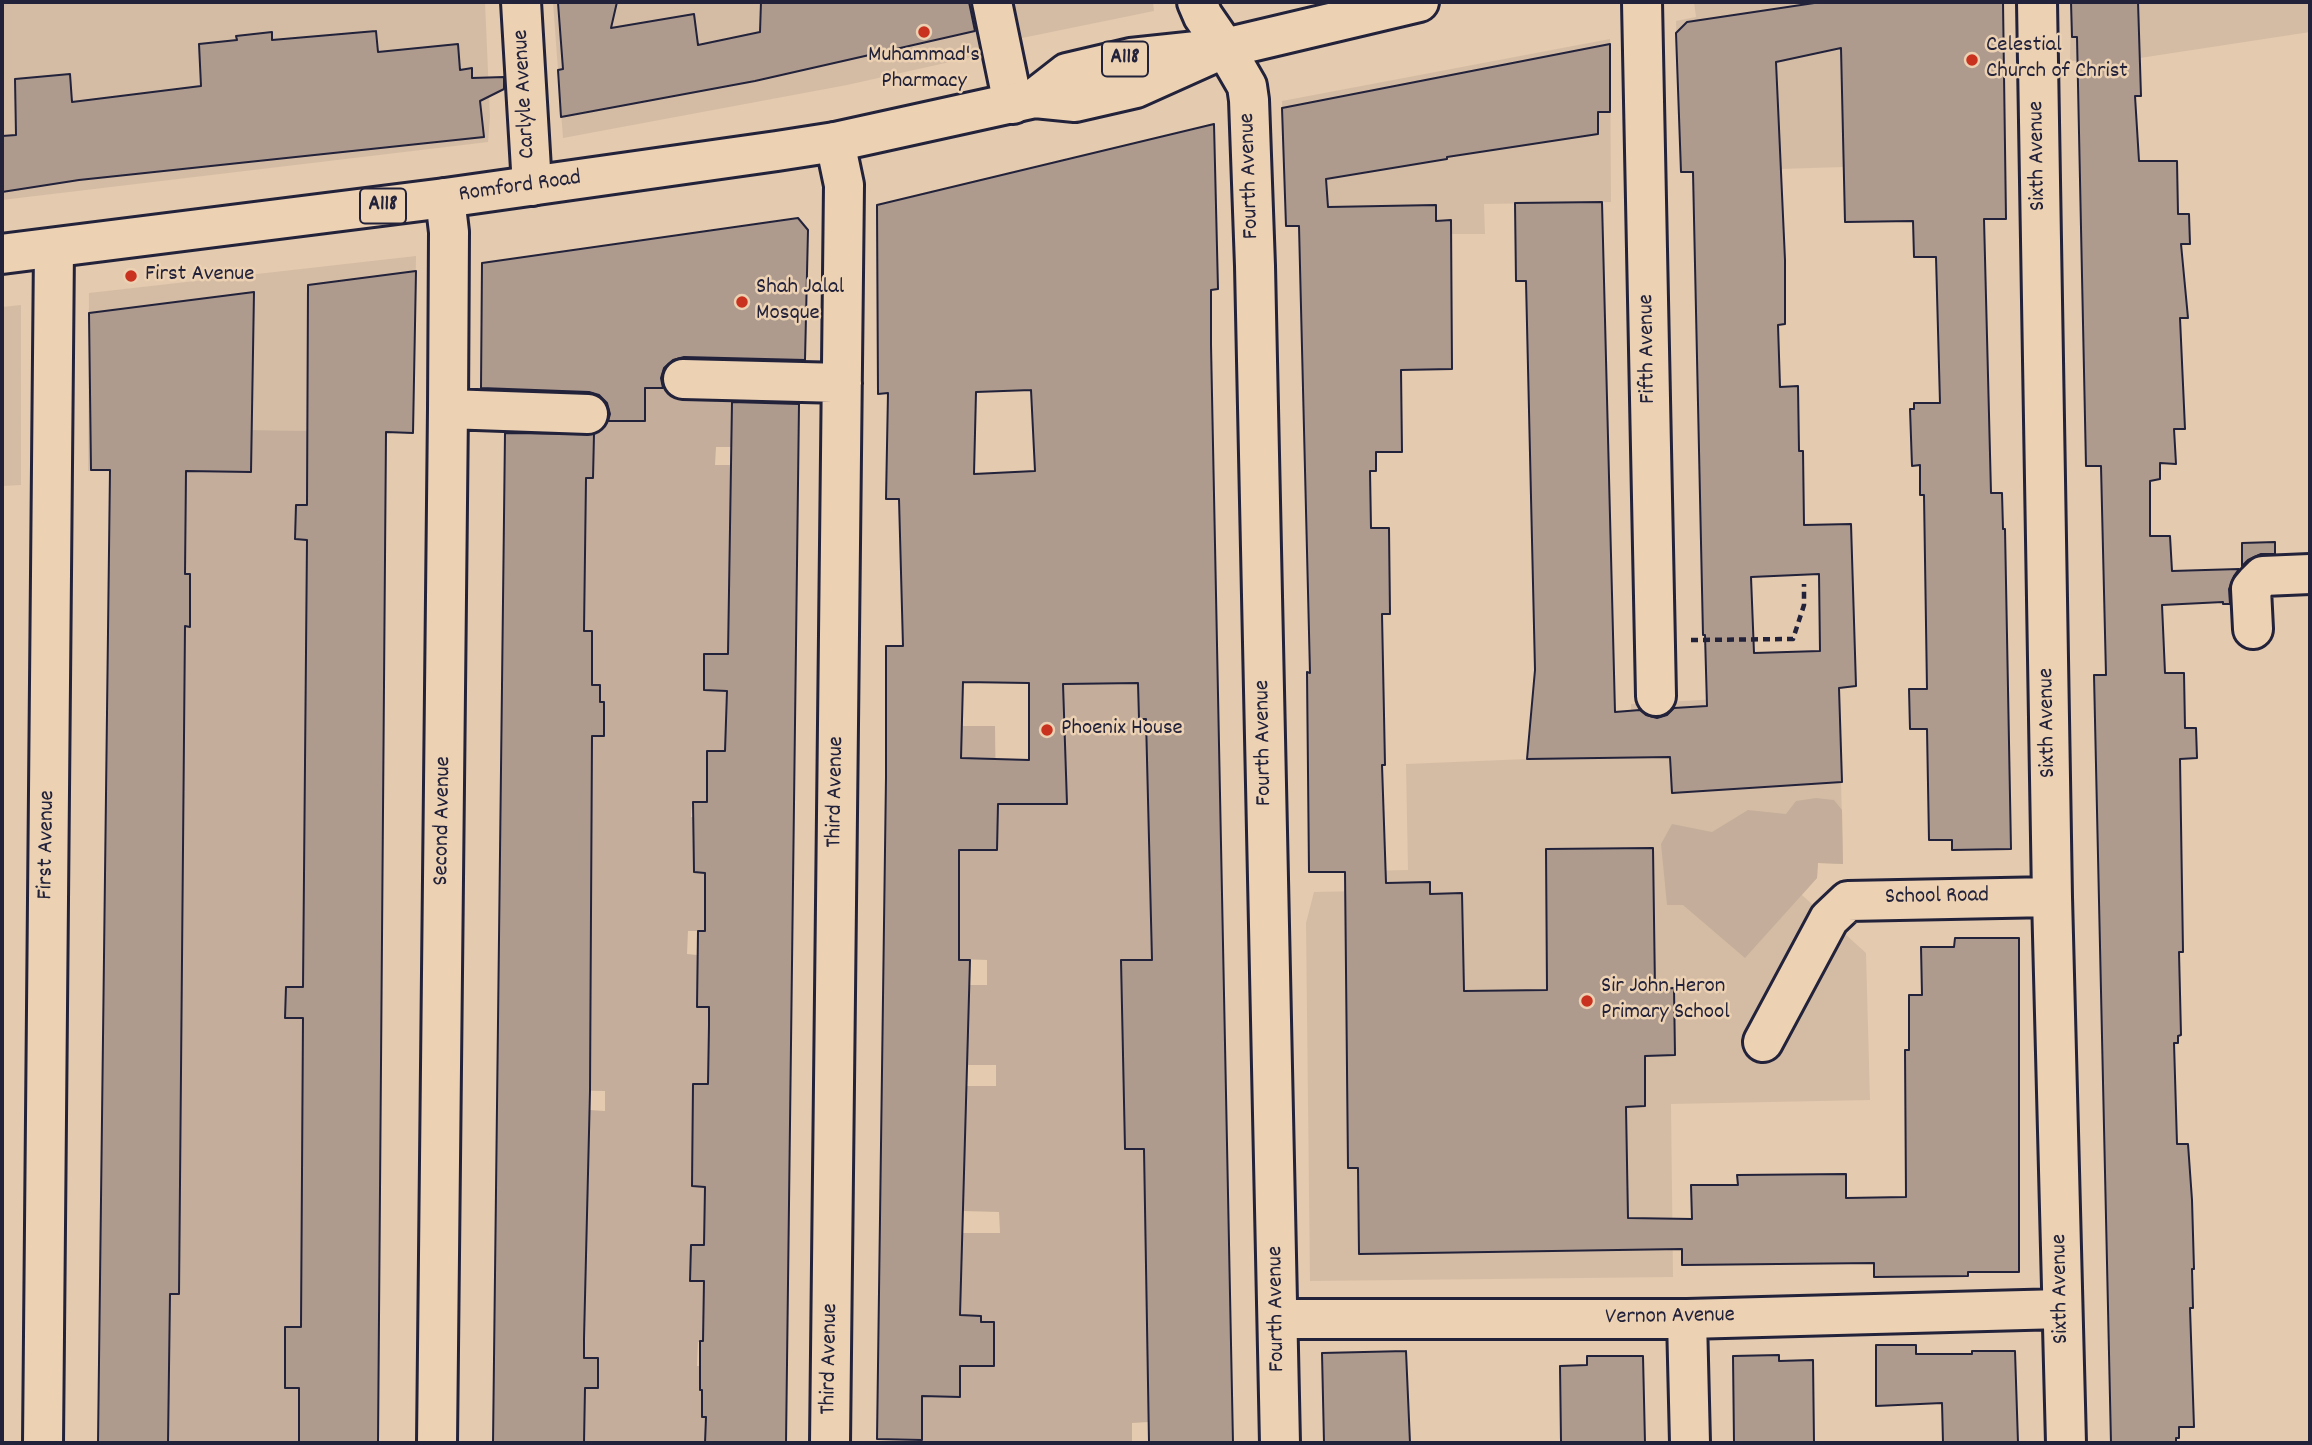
<!DOCTYPE html>
<html>
<head>
<meta charset="utf-8">
<style>
  body { margin:0 }
  #map { position:relative; width:2312px; height:1445px; overflow:hidden; background:#e4caae; font-family:Dekko,sans-serif }
  canvas { display:block }
  .frame { position:absolute; inset:0; border:4px solid #22223b; pointer-events:none }
</style>
</head>
<body>
<div id="map">
<canvas width="2312" height="1445"></canvas>
<div class="frame"></div>
</div>
<script>
const ctx = document.querySelector('canvas').getContext('2d');
ctx.lineJoin = 'round';
function fillPath(path, color) {
  ctx.fillStyle = color;
  ctx.fill(path, 'evenodd');
}
function toPath(rows) {
  const path = new Path2D();
  for (const r of rows) {
    path.moveTo(r[0], r[1]);
    for (let i = 2; i < r.length; i += 2) path.lineTo(r[i], r[i + 1]);
  }
  return path;
}
function strokePath(path, color, width, dash) {
  ctx.strokeStyle = color;
  ctx.lineWidth = width;
  ctx.lineCap = dash ? 'butt' : 'round';
  ctx.setLineDash(dash || []);
  ctx.stroke(path);
}
function label(font, color, halo, rows, align = 'center') {
  ctx.font = font + ' Dekko,sans-serif';
  ctx.lineWidth = 5;
  ctx.setLineDash([]);
  ctx.textBaseline = 'middle';
  ctx.strokeStyle = halo;
  ctx.fillStyle = color;
  for (const [text, x, y, turn = 0] of rows) {
    ctx.save();
    ctx.translate(x, y);
    ctx.rotate((+turn || 0) * Math.PI / 180);
    ctx.textAlign = isNaN(turn) ? turn : align;
    if (halo) ctx.strokeText(text, 0, 0);
    ctx.fillText(text, 0, 0);
    ctx.restore();
  }
}
const built = toPath([
  [2,2,485,2,490,117,488,142,2,200],
  [553,2,969,2,981,55,847,85,563,138],
  [1014,2,1153,2,1154,11,1022,38],
  [1694,2,1938,2,1939,34,1913,166,2005,164,2006,219,1845,222,1844,167,1681,172,1676,21,1696,17],
  [2071,2,2310,2,2310,32,2140,58,2070,61],
  [1610,39,1611,202,1484,204,1485,234,1451,234,1450,220,1286,226,1282,101],
  [416,256,413,433,252,430,251,472,88,471,89,293],
  [21,305,21,485,2,486,2,307],
  [1839,692,1843,864,1818,863,1817,878,1802,895,1866,953,1870,1100,1671,1104,1673,1277,1310,1281,1306,923,1314,892,1360,891,1361,871,1408,870,1406,764,1527,759,1631,758,1631,704]
]);
const green = toPath([
  [645,388,753,390,731,399,731,430,754,431,754,442,731,442,731,447,716,447,715,465,731,465,730,482,754,483,730,499,729,586,753,601,729,601,728,638,750,654,704,654,704,690,727,691,726,751,707,751,707,802,692,802,691,817,725,818,694,854,694,872,749,873,705,886,704,931,688,931,687,954,697,955,697,1007,709,1007,709,1025,747,1025,748,1085,693,1085,693,1108,724,1109,692,1186,722,1187,745,1246,691,1245,691,1281,744,1282,723,1317,703,1317,703,1342,698,1342,697,1366,745,1366,700,1374,700,1390,722,1390,702,1407,702,1417,730,1417,706,1425,705,1443,584,1443,584,1401,547,1388,598,1387,598,1358,584,1358,585,1339,549,1339,585,1315,585,1274,551,1194,588,1194,589,1154,551,1154,589,1110,605,1111,605,1091,555,1090,591,736,604,736,604,702,600,702,600,686,592,685,592,632,582,631,582,478,593,478,594,425,548,420,644,421],
  [252,430,385,432,308,505,296,506,296,539,333,540,304,987,286,987,285,1018,303,1018,301,1327,285,1328,285,1387,300,1388,299,1443,168,1443,169,1327,185,642,185,626,189,627,190,574,185,574,186,488,155,487,155,471,251,472],
  [1138,679,1139,719,1176,719,1147,740,1148,817,1151,944,1180,959,1121,960,1125,1148,1144,1149,1144,1167,1185,1166,1186,1181,1144,1182,1145,1221,1187,1221,1187,1234,1145,1235,1146,1290,1147,1332,1189,1344,1147,1345,1149,1422,1132,1423,1132,1442,1192,1441,1192,1443,922,1443,922,1396,960,1396,960,1375,925,1374,926,1365,994,1366,994,1322,981,1322,981,1316,924,1315,962,1233,1000,1233,999,1212,927,1210,929,1086,996,1086,996,1065,967,1065,968,1036,931,985,987,985,987,960,959,959,934,849,997,850,956,778,955,726,995,726,996,804,1067,804,1063,684,1099,684],
  [1816,798,1834,800,1842,810,1843,864,1818,863,1817,878,1745,958,1683,905,1667,905,1661,844,1672,824,1712,832,1748,810,1786,814,1796,801]
]);
const building = toPath([
  [617,2,611,28,694,14,698,45,760,32,761,2,969,2,975,31,755,81,561,117,558,70,563,69,558,3,617,2],
  [1821,2,2003,2,2006,219,1984,219,1991,493,2002,493,2003,529,2005,529,2011,849,1952,850,1952,840,1929,840,1927,729,1910,729,1909,689,1927,689,1924,495,1920,495,1920,465,1912,466,1910,409,1914,409,1914,403,1940,403,1936,257,1914,257,1913,221,1845,222,1841,48,1776,62,1785,260,1785,324,1778,325,1780,387,1798,386,1799,451,1803,451,1804,525,1851,524,1856,686,1839,688,1842,782,1672,793,1670,757,1527,759,1535,670,1526,281,1516,281,1515,203,1602,202,1615,712,1640,710,1646,715,1657,718,1667,715,1674,708,1707,706,1705,635,1703,635,1693,172,1681,172,1676,33,1687,22,1821,2],
  [1819,574,1820,651,1754,653,1751,577,1819,574],
  [2071,2,2138,2,2141,96,2135,96,2139,161,2177,161,2178,214,2189,214,2190,244,2181,244,2188,318,2180,318,2185,429,2174,429,2176,464,2160,463,2160,479,2150,481,2150,536,2170,536,2172,571,2239,569,2234,576,2229,589,2230,604,2223,604,2223,602,2162,605,2165,673,2184,673,2185,728,2196,728,2197,758,2180,759,2183,952,2179,952,2181,1035,2178,1036,2178,1043,2174,1043,2177,1144,2188,1144,2192,1200,2194,1269,2192,1269,2193,1308,2190,1308,2194,1427,2179,1427,2179,1438,2176,1438,2176,1443,2111,1443,2094,675,2106,675,2101,466,2086,466,2077,37,2072,37,2071,2],
  [376,31,378,52,458,44,460,70,472,68,472,78,504,77,504,89,480,101,484,137,79,180,2,192,2,136,16,135,15,79,70,74,72,102,201,86,199,44,237,40,236,36,272,32,272,40,376,31],
  [1610,44,1610,112,1598,112,1598,134,1447,157,1447,159,1326,179,1328,207,1436,205,1436,221,1451,220,1452,369,1401,370,1402,452,1376,452,1376,471,1370,471,1371,528,1389,528,1390,614,1382,614,1385,765,1382,765,1386,883,1430,882,1430,894,1462,893,1464,991,1547,990,1546,849,1653,848,1655,989,1674,988,1675,1055,1645,1056,1645,1106,1626,1107,1628,1218,1692,1219,1691,1185,1738,1185,1737,1175,1846,1174,1846,1198,1906,1197,1905,1050,1909,1050,1909,995,1922,995,1921,947,1954,947,1955,938,2019,938,2019,1272,1968,1272,1968,1276,1874,1277,1874,1263,1682,1265,1682,1249,1359,1254,1358,1168,1348,1168,1345,872,1309,872,1307,672,1310,673,1299,226,1286,226,1282,108,1610,44],
  [1214,124,1218,289,1211,290,1211,345,1233,1443,1149,1442,1144,1149,1125,1149,1121,960,1152,960,1146,719,1139,719,1138,683,1063,684,1067,804,998,804,997,850,959,850,959,960,970,960,960,1315,981,1316,981,1322,994,1322,994,1366,960,1366,960,1397,922,1396,922,1440,877,1439,886,777,886,646,903,646,899,499,886,499,888,393,878,394,877,205,1214,124],
  [1031,390,1035,471,974,474,976,392,1031,390],
  [963,682,1029,683,1029,760,961,758,963,682],
  [798,218,808,230,805,360,684,357,673,360,664,368,661,378,663,388,645,388,645,421,608,421,610,414,607,403,599,395,589,392,481,388,482,263,798,218],
  [416,271,413,433,386,432,378,1443,299,1443,299,1388,285,1388,285,1327,301,1327,303,1018,285,1018,286,987,303,987,307,540,295,539,296,505,307,505,308,285,416,271],
  [254,292,251,472,186,471,185,574,190,574,190,627,185,626,179,1294,170,1294,168,1443,98,1443,110,470,91,470,89,313,254,292],
  [732,402,799,404,786,1443,705,1443,706,1417,702,1417,702,1390,700,1390,700,1341,703,1341,704,1281,690,1281,691,1245,704,1245,705,1187,692,1186,693,1084,708,1084,709,1025,709,1007,697,1007,698,931,705,931,705,873,694,872,693,802,707,802,707,751,725,751,727,691,704,690,704,654,728,654,732,402],
  [505,433,594,434,593,478,586,478,584,631,592,631,592,685,600,685,600,702,604,702,604,736,592,736,590,1091,584,1339,584,1358,598,1358,598,1388,585,1388,584,1443,493,1443,505,433],
  [2275,542,2275,554,2261,554,2248,560,2242,566,2242,543,2275,542],
  [1876,1345,1916,1345,1916,1354,1972,1354,1972,1351,2015,1351,2018,1443,1943,1443,1942,1403,1876,1406,1876,1345],
  [1406,1351,1410,1443,1324,1443,1322,1353,1406,1351],
  [1779,1355,1779,1361,1813,1360,1814,1443,1734,1443,1733,1356,1779,1355],
  [1587,1356,1643,1356,1645,1443,1561,1442,1560,1366,1587,1365,1587,1356]
]);
const path = toPath([
  [1691,640,1793,639,1804,605,1804,584]
]);
const minor = toPath([
  [521,2,532,186],
  [992,2,1013,104],
  [1642,2,1656,696],
  [2037,2,2052,897,2066,1443],
  [1225,48,1247,86,1249,100,1255,266,1280,1443],
  [683,379,842,383],
  [448,409,588,414],
  [2253,629,2251,589,2256,583,2263,576,2310,574],
  [1763,1042,1829,919,1848,901,2052,897],
  [1278,1319,1687,1319,2062,1309],
  [1687,1319,1690,1443],
  [43,1443,54,248],
  [437,1443,448,409,449,232,445,198],
  [830,1443,844,185,835,142]
]);
const major = toPath([
  [1197,2,1203,16,1225,48],
  [1035,98,1067,73,1131,58,1225,48,1419,2],
  [2,254,445,198,777,151,835,142,1035,98,1075,102,1136,88,1225,48]
]);
const markers = [
  [924,32,7,"#c8321e"],
  [1972,60,7,"#c8321e"],
  [131,276,7,"#c8321e"],
  [742,302,7,"#c8321e"],
  [1047,730,7,"#c8321e"],
  [1587,1001,7,"#c8321e"]
];
const shields = [
  [1125,59,46],
  [383,206,46]
];
const shieldNames = [
  ["A118",1125,59],
  ["A118",383,206]
];
const poiNames = [
  ["Celestial",1986,47],
  ["Church of Christ",1986,73],
  ["Muhammad's",924,57,"center"],
  ["Pharmacy",924,83,"center"],
  ["First Avenue",145,276],
  ["Shah Jalal",756,289],
  ["Mosque",756,315],
  ["Phoenix House",1061,730],
  ["Sir John Heron",1601,988],
  ["Primary School",1601,1014]
];
const streetNames = [
  ["Carlyle Avenue",526,94,-93],
  ["Sixth Avenue",2039,156,-91],
  ["Fourth Avenue",1251,176,-92],
  ["Romford Road",520,188,-8],
  ["Fifth Avenue",1649,349,-91],
  ["Sixth Avenue",2049,723,-91],
  ["Fourth Avenue",1265,743,-91],
  ["Third Avenue",837,792,-89],
  ["Second Avenue",444,821,-89],
  ["First Avenue",48,845,-89],
  ["School Road",1937,898,-1],
  ["Sixth Avenue",2062,1289,-91],
  ["Fourth Avenue",1278,1309,-91],
  ["Vernon Avenue",1670,1318,-1],
  ["Third Avenue",831,1359,-89]
];
fillPath(built, '#d4bca4');
fillPath(green, '#c4ae9b');
fillPath(building, '#ae9b8e');
strokePath(building, '#22223b', 2);
strokePath(minor, '#22223b', 44);
strokePath(major, '#22223b', 44);
strokePath(path, '#22223b', 4.5, [7, 5]);
strokePath(minor, '#ecd1b3', 38);
strokePath(major, '#ecd1b3', 38);
for (const [x, y, r, color] of markers) {
  const dot = new Path2D();
  dot.arc(x, y, r, 0, 2 * Math.PI);
  ctx.fillStyle = color;
  ctx.fill(dot);
  strokePath(dot, '#ecd1b3', 2.5);
}
for (const [x, y, w] of shields) {
  const box = new Path2D();
  box.roundRect(x - w / 2, y - 17.5, w, 35, 5);
  ctx.fillStyle = '#ecd1b3';
  ctx.fill(box);
  strokePath(box, '#22223b', 2);
}
label('bold 21px', '#22223b', null, shieldNames);
label('23px', '#22223b', '#ecd1b3', poiNames, 'left');
label('23px', '#22223b', '#ecd1b3', streetNames);
</script>
</body>
</html>
